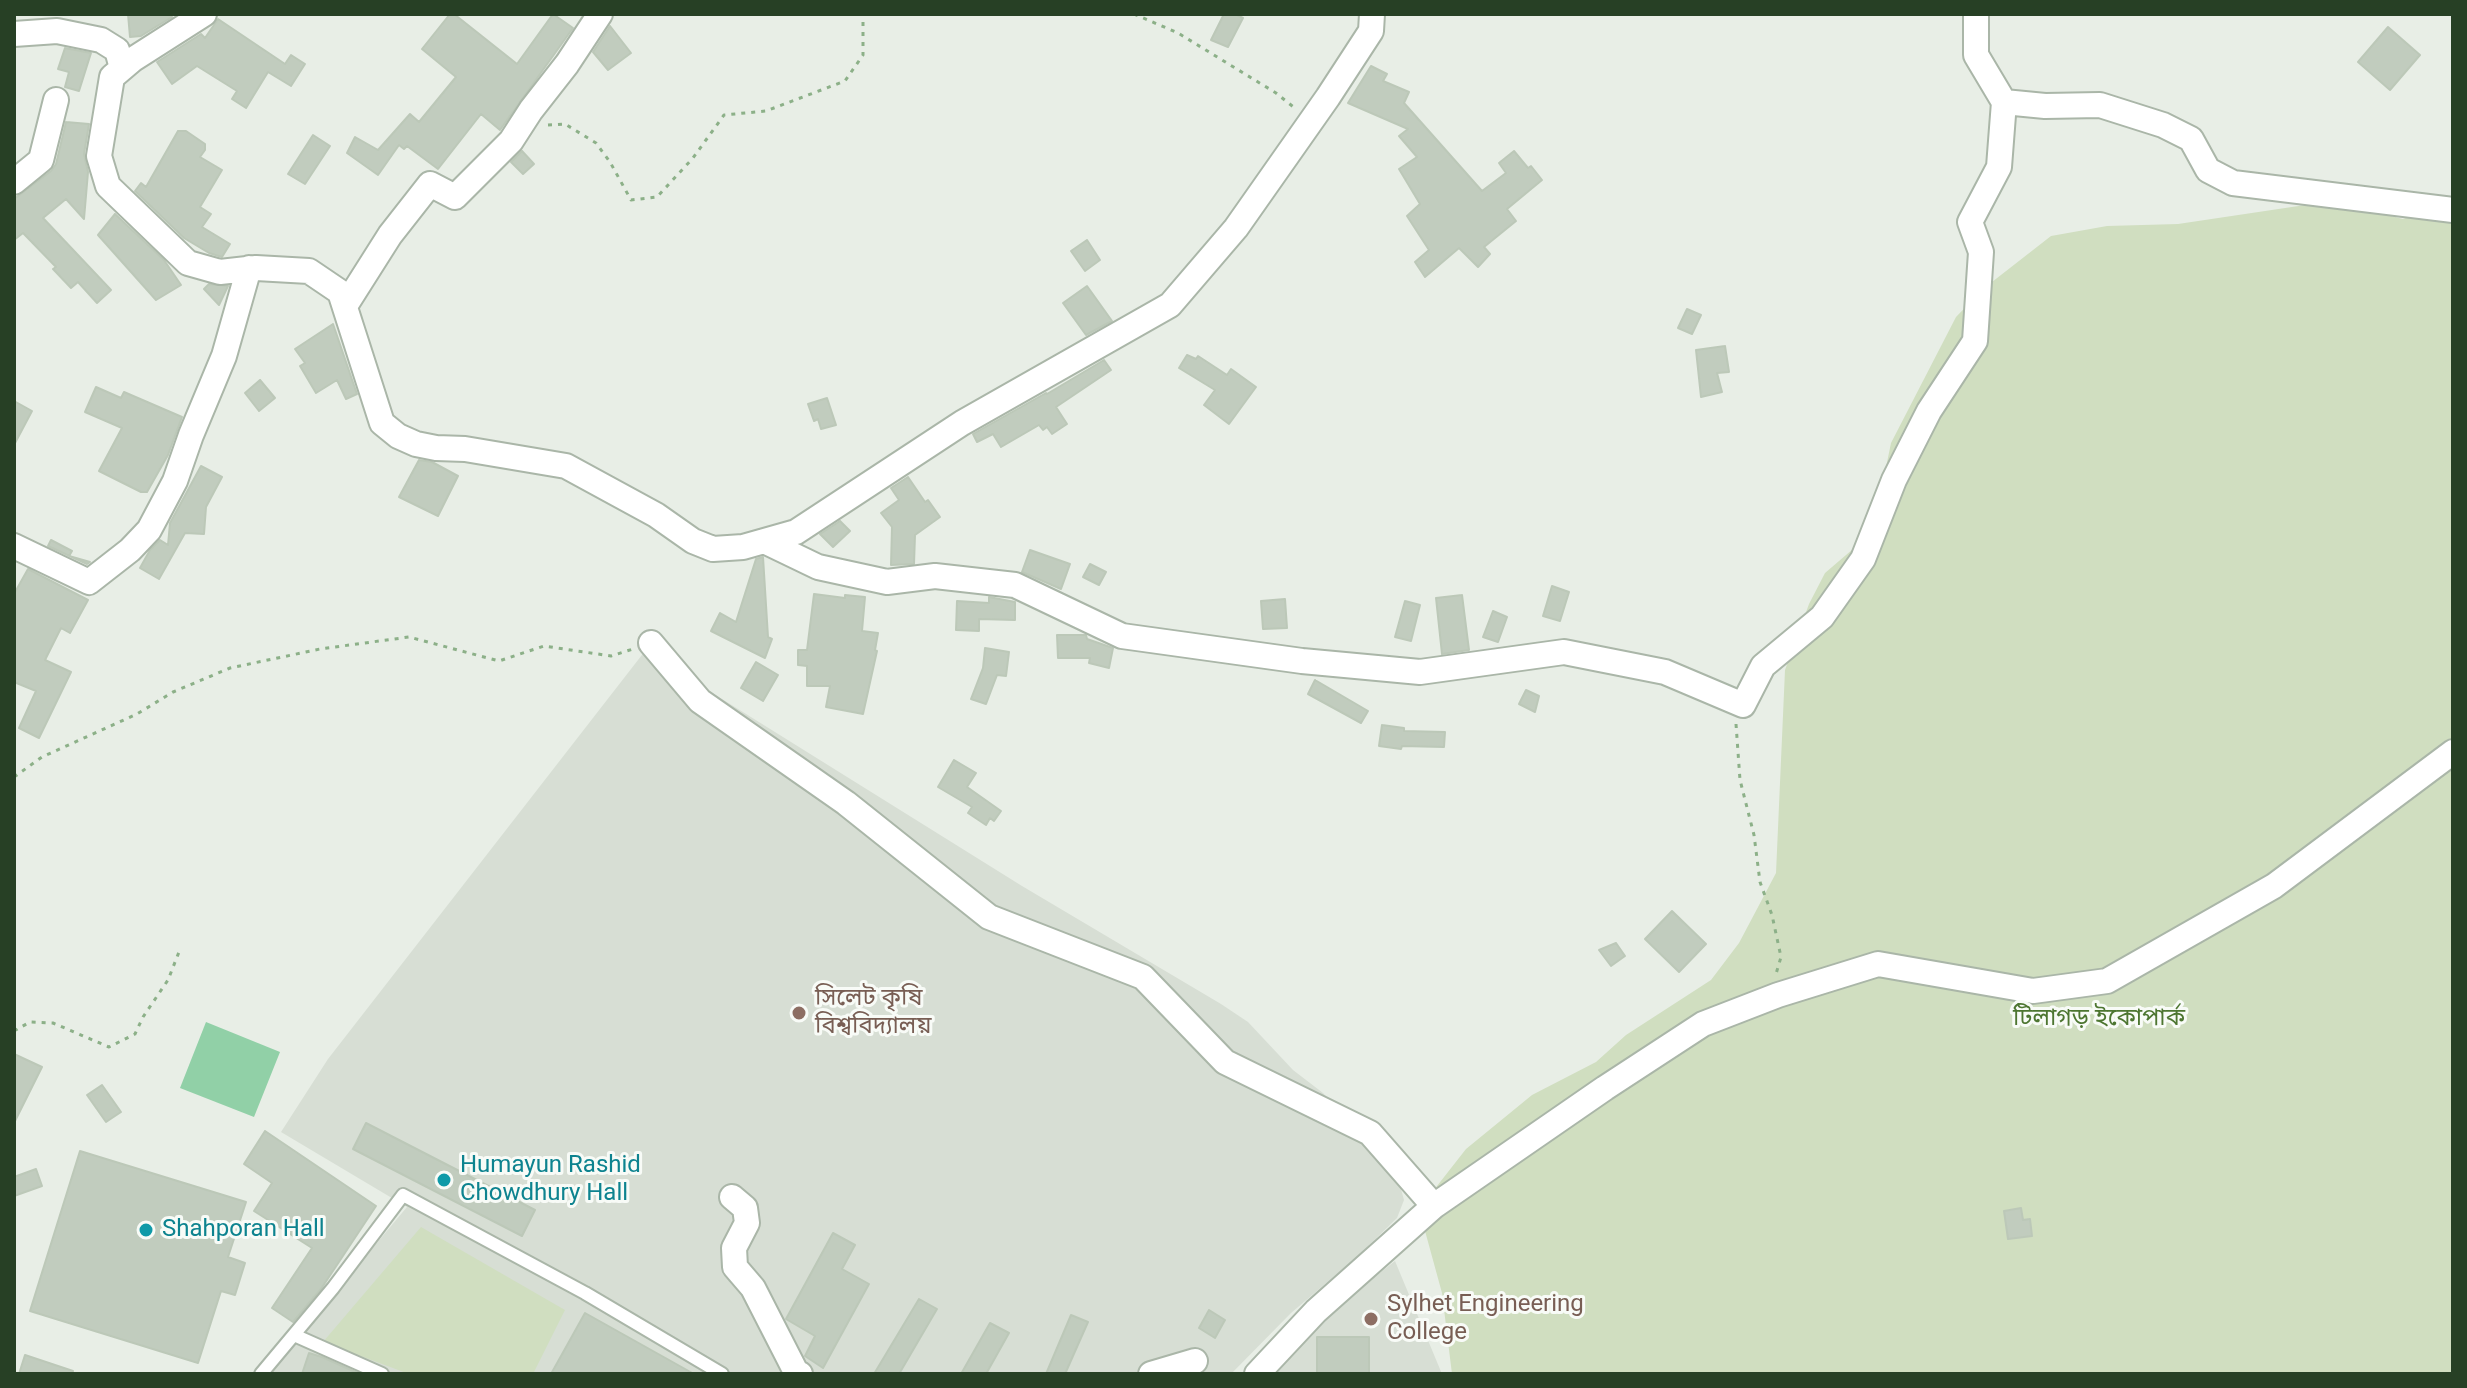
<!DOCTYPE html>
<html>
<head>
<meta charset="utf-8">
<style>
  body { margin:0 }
  #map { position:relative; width:2467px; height:1388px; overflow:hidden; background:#e8eee6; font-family:Roboto,sans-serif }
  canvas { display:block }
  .frame { position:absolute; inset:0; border:16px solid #274025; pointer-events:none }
</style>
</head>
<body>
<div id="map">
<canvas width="2467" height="1388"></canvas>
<div class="frame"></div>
</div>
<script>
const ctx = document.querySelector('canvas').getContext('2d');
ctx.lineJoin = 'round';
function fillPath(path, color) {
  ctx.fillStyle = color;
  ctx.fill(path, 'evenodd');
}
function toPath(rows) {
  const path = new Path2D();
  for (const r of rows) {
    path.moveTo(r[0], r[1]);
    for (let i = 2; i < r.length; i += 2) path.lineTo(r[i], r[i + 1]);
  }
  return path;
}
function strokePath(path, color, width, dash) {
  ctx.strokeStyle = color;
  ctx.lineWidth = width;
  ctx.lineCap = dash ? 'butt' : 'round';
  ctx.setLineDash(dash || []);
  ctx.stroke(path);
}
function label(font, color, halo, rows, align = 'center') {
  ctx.font = font + ' Roboto,"Noto Sans Bengali",sans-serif';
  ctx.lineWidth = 6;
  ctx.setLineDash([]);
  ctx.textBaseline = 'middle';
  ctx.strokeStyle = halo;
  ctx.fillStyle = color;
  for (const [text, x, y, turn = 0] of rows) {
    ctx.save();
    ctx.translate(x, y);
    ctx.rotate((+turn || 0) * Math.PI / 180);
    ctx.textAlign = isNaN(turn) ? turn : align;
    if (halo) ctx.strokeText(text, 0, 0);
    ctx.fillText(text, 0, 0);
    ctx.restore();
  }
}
const built = toPath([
  [645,651,1022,886,1221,1004,1248,1022,1293,1070,1323,1093,1357,1129,1399,1182,1404,1200,1397,1218,1358,1256,1291,1313,1231,1374,267,1374,407,1207,281,1132,328,1059],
  [1395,1261,1442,1374,1272,1374,1337,1306]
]);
const green = toPath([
  [2453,200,2453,1374,1452,1374,1442,1293,1419,1209,1466,1149,1532,1095,1596,1062,1626,1035,1711,980,1739,943,1776,873,1785,670,1809,604,1825,573,1853,549,1884,477,1891,443,1956,317,1983,289,2051,236,2107,226,2178,224,2332,201,2403,219],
  [421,1227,565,1310,533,1374,409,1374,323,1342]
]);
const water = toPath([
  [206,1022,280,1052,254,1117,180,1088]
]);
const building = toPath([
  [128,14,170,14,172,17,141,36,130,37,128,14],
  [450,14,454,14,517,64,553,14,573,28,500,130,481,114,438,169,407,146,404,149,399,145,378,175,347,153,355,137,378,150,410,114,419,122,456,77,422,49,450,14],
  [1224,14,1235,14,1243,18,1228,47,1211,40,1224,14],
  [218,19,285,64,291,55,305,64,291,86,268,72,246,108,232,99,237,91,197,66,172,84,157,62,201,34,205,38,218,19],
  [610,26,631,53,608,70,593,52,610,26],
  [2388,27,2420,55,2390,90,2358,62,2388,27],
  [65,48,91,53,79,91,65,87,69,72,58,69,65,48],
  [1371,66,1387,74,1383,81,1409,92,1404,103,1482,191,1506,173,1499,163,1514,151,1528,168,1531,166,1542,180,1507,209,1516,221,1484,247,1490,254,1478,267,1459,248,1425,277,1415,262,1429,250,1407,216,1420,204,1399,169,1417,157,1399,136,1408,129,1348,103,1371,66],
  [66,122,89,124,84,154,88,172,84,219,66,199,43,218,111,290,97,303,78,282,71,288,53,269,56,267,23,233,14,240,14,199,51,171,56,164,66,122],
  [178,131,186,131,205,144,205,150,200,157,222,170,200,207,211,214,202,227,230,244,222,257,209,253,184,238,135,191,141,183,146,187,178,131],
  [313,135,330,146,305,184,288,174,313,135],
  [522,151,534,164,523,174,511,162,522,151],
  [115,214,164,260,181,285,156,300,98,235,115,214],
  [1087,240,1100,260,1085,271,1071,251,1087,240],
  [209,284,228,286,219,305,204,289,209,284],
  [1087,286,1112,321,1086,335,1063,303,1087,286],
  [1687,309,1701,315,1692,334,1678,328,1687,309],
  [333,324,357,394,346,399,337,380,316,393,300,366,305,363,295,349,333,324],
  [1725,346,1729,372,1717,373,1722,392,1701,397,1696,350,1725,346],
  [1187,355,1196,359,1198,356,1227,375,1231,369,1256,387,1229,424,1204,405,1215,390,1179,368,1187,355],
  [1104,360,1111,370,1056,407,1067,424,1052,434,1047,427,1043,430,1039,425,1001,447,993,434,977,442,973,434,1046,393,1047,394,1104,360],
  [260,380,275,398,259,411,245,393,260,380],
  [96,387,121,398,124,392,182,417,168,455,147,492,141,492,99,471,122,428,85,412,96,387],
  [827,398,836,425,821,429,818,419,814,421,808,404,827,398],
  [14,401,32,411,14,445,14,401],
  [419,460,432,462,458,476,438,516,399,497,419,460],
  [201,466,222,477,206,507,204,534,185,533,159,579,140,568,150,550,160,540,168,545,170,523,201,466],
  [908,477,925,502,928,500,940,517,915,535,914,564,891,565,892,527,881,513,899,500,891,488,908,477],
  [840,521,850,531,833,547,820,534,840,521],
  [51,540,72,551,69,556,90,562,87,564,48,546,51,540],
  [1030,550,1070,564,1061,589,1022,572,1030,550],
  [763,557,768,637,772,639,765,658,711,631,720,613,736,622,756,559,763,557],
  [1090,564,1106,572,1099,585,1083,577,1090,564],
  [28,569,88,600,70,633,61,628,45,660,71,672,39,738,19,728,36,691,14,682,14,594,28,569],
  [1552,586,1569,592,1560,621,1543,616,1552,586],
  [814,594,845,598,845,595,865,597,862,631,878,633,875,650,877,651,863,714,826,707,830,686,807,686,807,666,798,665,798,650,807,650,814,594],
  [1462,595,1469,650,1442,654,1436,598,1462,595],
  [989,597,1015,602,1015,620,979,619,979,631,956,630,957,601,989,603,989,597],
  [1285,599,1287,628,1263,629,1261,601,1285,599],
  [1405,601,1420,605,1411,641,1395,637,1405,601],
  [1493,611,1507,617,1498,642,1483,637,1493,611],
  [1057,635,1086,635,1087,639,1113,648,1109,668,1089,663,1090,658,1058,658,1057,635],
  [985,648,1009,652,1006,676,997,675,986,704,971,699,983,668,985,648],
  [756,662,778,675,763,701,741,688,756,662],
  [1315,680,1368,711,1361,723,1308,694,1315,680],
  [1526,690,1539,696,1535,712,1519,704,1526,690],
  [1382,725,1404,728,1404,731,1445,732,1444,747,1402,746,1401,749,1379,746,1382,725],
  [954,760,976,773,967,787,1001,811,994,821,990,818,986,825,968,813,972,807,938,787,954,760],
  [1672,911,1706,944,1679,972,1645,939,1672,911],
  [1616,943,1625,956,1611,966,1599,950,1616,943],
  [14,1054,42,1067,14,1123,14,1054],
  [102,1085,121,1112,106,1122,87,1095,102,1085],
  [366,1123,535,1210,522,1236,353,1149,366,1123],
  [265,1131,376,1206,321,1289,293,1322,272,1308,312,1248,254,1211,272,1183,244,1164,265,1131],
  [80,1151,246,1202,228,1257,245,1263,235,1295,221,1291,198,1363,30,1311,80,1151],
  [36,1169,42,1186,14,1196,14,1177,36,1169],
  [2021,1208,2023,1220,2030,1219,2032,1236,2008,1239,2004,1211,2021,1208],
  [833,1233,855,1245,842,1269,869,1284,823,1368,805,1356,815,1336,786,1319,833,1233],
  [919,1299,937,1309,899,1374,874,1374,919,1299],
  [1209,1310,1225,1320,1215,1338,1199,1328,1209,1310],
  [585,1313,694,1374,551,1374,585,1313],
  [1071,1315,1088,1322,1065,1374,1046,1374,1071,1315],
  [990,1323,1009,1333,986,1374,961,1374,990,1323],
  [1317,1337,1369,1337,1369,1374,1317,1374,1317,1337],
  [309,1353,322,1357,360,1374,302,1374,309,1353],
  [25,1355,73,1371,72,1374,19,1374,25,1355]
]);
const path = toPath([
  [1134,14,1178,33,1276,93,1296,109],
  [548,125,565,124,596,143,610,162,631,200,657,197,693,158,724,115,766,111,845,81,863,55,863,14],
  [1736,724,1740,780,1754,835,1760,882,1772,915,1781,957,1776,974],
  [14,777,42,757,137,714,173,692,230,668,320,649,409,637,499,661,544,646,611,656,633,649],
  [14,1031,30,1022,53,1023,109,1047,135,1034,143,1017,168,980,179,952]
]);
const service = toPath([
  [294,1335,382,1374],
  [261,1374,333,1288,403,1195,585,1293,722,1374]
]);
const minor = toPath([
  [204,14,132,60,112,77,99,156,108,186,188,263,220,272,256,268,309,271,340,292,382,423,398,436,416,444,436,448,465,449,566,466,656,515,693,541,713,549,743,547,796,532,962,423,1170,305,1236,228,1328,97,1371,31,1372,14],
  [1976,14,1976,55,2004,102],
  [14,34,57,31,101,40,117,50,122,68],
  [14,182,41,160,56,100],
  [345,306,390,235,430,184,455,197,511,141,531,110,567,64,600,14],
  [764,541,818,567,887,582,935,576,1015,585,1122,636,1302,661,1420,672,1564,652,1665,672,1743,705,1763,666,1822,617,1863,559,1894,480,1929,411,1975,341,1981,252,1970,222,1999,167,2004,102,2045,106,2100,105,2163,125,2191,139,2208,170,2233,183,2453,210],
  [14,546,89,582,130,550,149,530,175,481,191,435,224,356,249,268],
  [651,643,700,701,846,803,989,917,1143,977,1225,1062,1370,1133,1434,1206],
  [732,1197,745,1208,747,1223,734,1248,735,1267,753,1288,797,1374,800,1374],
  [1151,1374,1195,1361],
  [1257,1374,1316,1311,1434,1206,1605,1088,1703,1024,1778,995,1878,964,2033,991,2107,981,2274,886,2453,752]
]);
const markers = [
  [799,1013,8,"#8d6e63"],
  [444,1180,8,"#0f9aa8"],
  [146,1230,8,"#0f9aa8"],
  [1371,1319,8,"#8d6e63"]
];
const educationNames = [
  ["সিলেট কৃষি",815,999],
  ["বিশ্ববিদ্যালয়",815,1027],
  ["Sylhet Engineering",1387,1305],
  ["College",1387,1333]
];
const parkNames = [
  ["টিলাগড় ইকোপার্ক",2099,1019]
];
const cultureNames = [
  ["Humayun Rashid",460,1166],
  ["Chowdhury Hall",460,1194],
  ["Shahporan Hall",162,1230]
];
fillPath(built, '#d7ded4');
fillPath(green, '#d0dec0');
fillPath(water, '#91d0a7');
fillPath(building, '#c1ccbe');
strokePath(building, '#bcc8b8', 2);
strokePath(service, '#aab6a8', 16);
strokePath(minor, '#aab6a8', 28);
strokePath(path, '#8cb088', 3, [4, 6]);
strokePath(service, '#fff', 12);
strokePath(minor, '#fff', 24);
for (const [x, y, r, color] of markers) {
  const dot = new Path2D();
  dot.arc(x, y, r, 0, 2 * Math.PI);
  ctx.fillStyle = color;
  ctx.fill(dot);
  strokePath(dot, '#f8fbf7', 3);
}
label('24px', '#785e54', '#f8fbf7', educationNames, 'left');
label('24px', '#4d7631', '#f8fbf7', parkNames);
label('24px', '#0d838f', '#f8fbf7', cultureNames, 'left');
</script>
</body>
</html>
